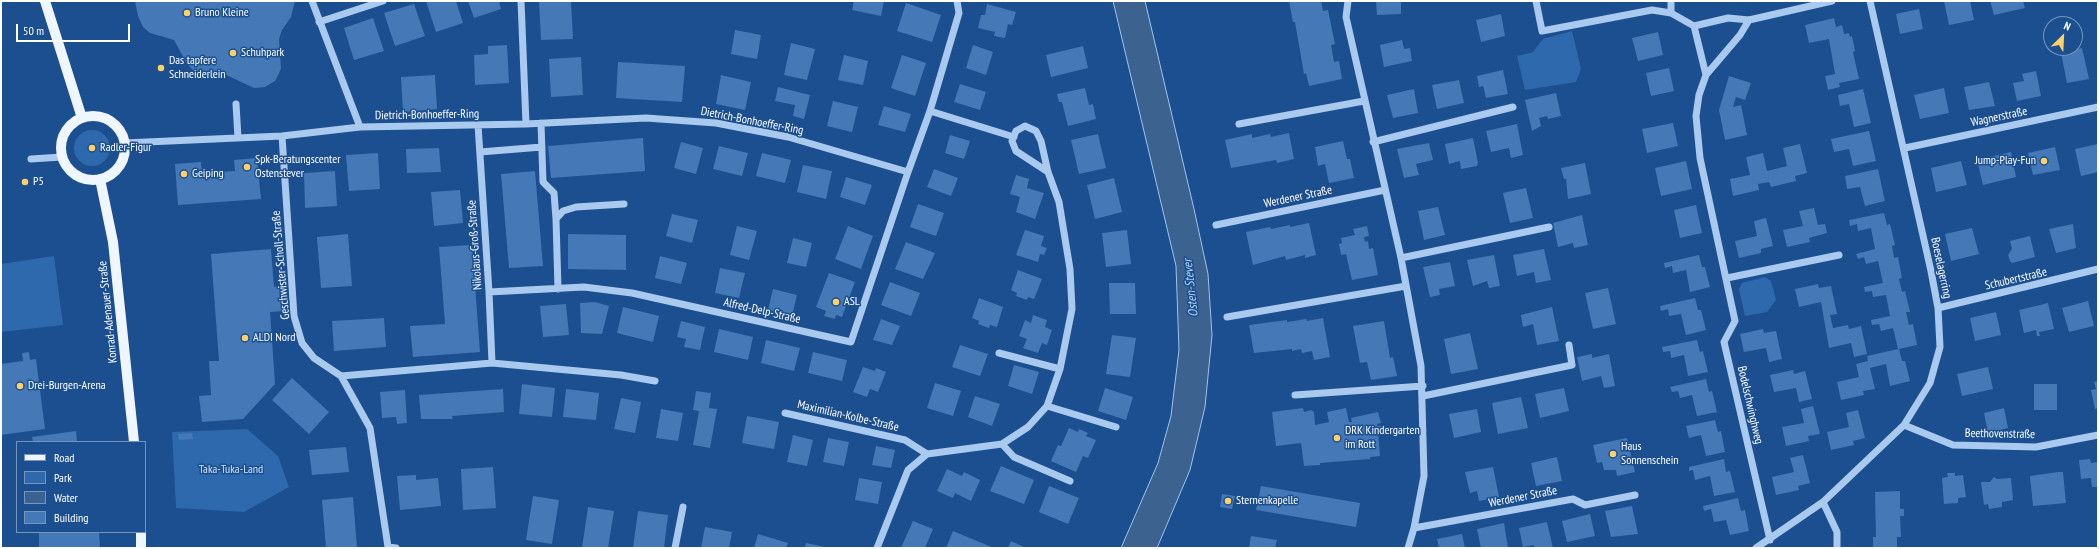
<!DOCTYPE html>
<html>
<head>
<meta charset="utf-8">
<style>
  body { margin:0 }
  #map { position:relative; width:2099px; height:549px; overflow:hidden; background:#1b4f8f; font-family:"PT Sans Narrow",sans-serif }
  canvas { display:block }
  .frame { position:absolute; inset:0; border:2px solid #fff; pointer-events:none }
  .legend { position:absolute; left:16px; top:441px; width:130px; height:92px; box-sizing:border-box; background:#1b4f8f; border:1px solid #7695bc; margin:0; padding:5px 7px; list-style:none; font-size:12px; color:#fff }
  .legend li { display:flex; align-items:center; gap:8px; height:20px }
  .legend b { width:20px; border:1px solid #7695bc }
  .north { position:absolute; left:2043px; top:16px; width:40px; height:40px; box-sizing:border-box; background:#1b4f8f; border:1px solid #7695bc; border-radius:50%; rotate:24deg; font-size:11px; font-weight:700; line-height:16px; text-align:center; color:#fff }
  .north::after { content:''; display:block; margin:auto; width:14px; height:18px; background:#ffd166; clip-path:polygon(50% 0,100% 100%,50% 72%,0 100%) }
  .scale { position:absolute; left:16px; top:24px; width:114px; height:18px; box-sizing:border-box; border:2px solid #fff; border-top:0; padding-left:5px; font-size:12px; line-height:14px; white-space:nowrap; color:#fff; -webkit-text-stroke:3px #1b4f8f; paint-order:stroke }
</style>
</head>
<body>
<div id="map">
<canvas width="2099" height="549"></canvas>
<div class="frame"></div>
<ul class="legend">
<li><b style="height:5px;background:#f0f6ff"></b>Road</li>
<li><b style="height:11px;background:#2e69ad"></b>Park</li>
<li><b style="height:11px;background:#3c6290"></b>Water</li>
<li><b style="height:11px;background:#4478b7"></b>Building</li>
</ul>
<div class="north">N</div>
<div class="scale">50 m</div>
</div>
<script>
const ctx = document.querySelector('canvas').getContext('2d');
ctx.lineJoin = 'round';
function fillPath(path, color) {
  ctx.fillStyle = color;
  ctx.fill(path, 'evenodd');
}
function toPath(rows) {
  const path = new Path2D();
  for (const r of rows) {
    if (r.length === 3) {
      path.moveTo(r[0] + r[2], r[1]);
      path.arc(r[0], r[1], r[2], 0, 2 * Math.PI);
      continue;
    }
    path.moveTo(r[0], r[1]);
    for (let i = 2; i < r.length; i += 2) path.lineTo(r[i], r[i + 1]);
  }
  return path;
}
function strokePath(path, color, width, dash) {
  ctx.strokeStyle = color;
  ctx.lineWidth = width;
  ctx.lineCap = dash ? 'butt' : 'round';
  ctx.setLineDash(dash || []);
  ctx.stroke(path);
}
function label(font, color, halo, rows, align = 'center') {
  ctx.font = font + ' "PT Sans Narrow",sans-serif';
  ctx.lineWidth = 3;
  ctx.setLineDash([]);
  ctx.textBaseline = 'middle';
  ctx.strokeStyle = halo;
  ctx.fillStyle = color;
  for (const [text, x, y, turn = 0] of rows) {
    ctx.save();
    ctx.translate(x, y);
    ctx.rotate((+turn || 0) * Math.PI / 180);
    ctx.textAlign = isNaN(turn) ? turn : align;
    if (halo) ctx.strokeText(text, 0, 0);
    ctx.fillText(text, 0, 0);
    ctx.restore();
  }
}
const green = toPath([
  [1572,31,1581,69,1576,82,1525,90,1517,56,1533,52,1543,39],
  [92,148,18],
  [54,256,63,325,1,332,1,264],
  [1765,277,1771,281,1776,300,1767,312,1745,316,1739,289,1742,283],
  [247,429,278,456,289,487,244,512,176,508,172,432]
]);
const water = toPath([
  [1113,1,1145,1,1194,209,1208,274,1212,335,1205,407,1190,470,1157,548,1121,548,1158,463,1171,416,1179,350,1176,266,1113,1]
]);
const building = toPath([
  [135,1,295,1,291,17,282,30,279,39,281,69,275,81,265,87,254,88,220,72,202,73,193,70,187,64,174,40,150,33,143,27,138,16],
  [426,1,456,1,463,23,436,32],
  [468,1,499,1,501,9,474,18],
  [539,1,571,1,573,39,541,40],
  [854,1,884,1,881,16,852,10],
  [1289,1,1321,1,1323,11,1328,10,1335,44,1331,45,1334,62,1339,61,1342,79,1309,86,1306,73,1304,74,1295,22,1293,22],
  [1376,1,1401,1,1401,14,1377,15],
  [1944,1,1970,1,1974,20,1949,25],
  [1990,1,2023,1,2025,8,1994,15],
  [906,3,941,15,932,42,897,31],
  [414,4,425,36,395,46,384,13],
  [987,4,1016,12,1012,25,1008,24,1005,38,994,36,995,32,978,28,981,15,985,15],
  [1919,9,1923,29,1900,34,1896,14],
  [1501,14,1505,36,1481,42,1476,20],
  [373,18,384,51,354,60,344,28],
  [1834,18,1836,27,1842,25,1844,34,1849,33,1850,37,1852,36,1855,51,1853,52,1859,79,1839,83,1840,87,1828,90,1825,76,1835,74,1829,39,1809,43,1805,25],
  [735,30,761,35,757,59,731,54],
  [1658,32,1663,55,1638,61,1632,38],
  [1402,40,1404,49,1410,48,1412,61,1384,67,1380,45],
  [791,43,815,49,807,80,784,75],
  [507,45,509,83,475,85,474,55,488,54,488,46],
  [973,45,993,52,986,75,966,68],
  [1083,46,1088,68,1051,77,1046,55],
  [2082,48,2089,79,2067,83,2061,53],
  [844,55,868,61,863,85,838,80],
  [902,55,926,63,915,96,891,88],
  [581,57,583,95,551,97,549,59],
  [618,62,685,66,682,102,616,98],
  [1669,68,1674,91,1651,96,1646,73],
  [1503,70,1508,94,1486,98,1483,86,1479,87,1477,76],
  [2036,71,2041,96,2017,101,2013,83,2024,81,2022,74],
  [435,75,437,109,403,112,401,77],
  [721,75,751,82,745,110,716,104],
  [1729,76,1751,83,1745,100,1736,97,1733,107,1741,105,1747,135,1725,140,1719,110],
  [1459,80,1464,103,1437,109,1432,85],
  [1989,82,1995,106,1969,110,1964,87],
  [960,84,986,92,980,110,954,102],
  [778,87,810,95,804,119,793,116,795,105,775,101],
  [1085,88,1089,105,1093,104,1096,119,1068,126,1062,102,1059,102,1057,94],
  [1944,88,1949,113,1920,119,1914,95],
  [1414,89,1418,113,1393,118,1387,95],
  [1863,89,1871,123,1854,127,1849,104,1840,106,1838,95],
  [1556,93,1561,116,1548,119,1547,116,1539,118,1541,126,1532,131,1525,100],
  [833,101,858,107,852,132,827,126],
  [884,106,911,114,905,132,878,125],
  [1673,123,1678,146,1647,153,1642,129],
  [1517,124,1523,155,1511,158,1509,148,1491,152,1486,131],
  [1869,131,1876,161,1853,166,1849,149,1834,152,1831,139],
  [1289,133,1294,159,1277,163,1276,160,1231,168,1225,140,1252,134,1252,138,1270,134,1271,137],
  [1098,134,1106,168,1079,174,1071,140],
  [950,135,970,141,964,159,945,153],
  [643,138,645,171,551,178,548,146],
  [1473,138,1478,163,1477,166,1461,169,1460,161,1449,164,1445,144],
  [1343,141,1347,159,1350,159,1354,178,1329,183,1325,164,1318,166,1315,147],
  [681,142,703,148,696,174,674,168],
  [1429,143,1433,160,1416,164,1419,175,1404,178,1397,149],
  [1800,144,1807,173,1795,176,1796,181,1771,187,1769,182,1758,184,1759,190,1733,196,1730,179,1750,175,1746,157,1763,153,1767,171,1787,166,1783,148],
  [2098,144,2098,172,2081,176,2075,149],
  [719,146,748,153,742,176,713,169],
  [2055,147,2060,170,2033,175,2028,153],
  [439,148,441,172,407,173,406,149],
  [2011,152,2016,177,1983,185,1977,160],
  [378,153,380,189,349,191,346,155],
  [762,153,791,160,785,183,756,176],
  [257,158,261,199,178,205,175,164,201,162,202,173,235,171,234,160],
  [1686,161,1692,189,1661,196,1655,168],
  [1961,161,1967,185,1936,192,1931,168],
  [1585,163,1591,194,1568,199,1566,179,1564,179,1561,168],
  [803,165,832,171,826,199,797,192],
  [934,169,958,178,951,196,927,187],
  [1878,169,1885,201,1865,206,1860,187,1847,189,1845,176],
  [335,171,337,206,305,208,304,173],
  [535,171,543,266,509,268,501,174],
  [1016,175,1029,179,1027,188,1044,193,1035,219,1016,212,1020,197,1010,194],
  [846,177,872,185,865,205,840,197],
  [1114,178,1122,212,1095,219,1087,185],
  [1526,188,1533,218,1510,223,1503,193],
  [460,190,463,223,434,226,431,192],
  [918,204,944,213,936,236,910,227],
  [1696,205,1702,233,1680,238,1674,210],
  [1438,207,1445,235,1424,240,1418,211],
  [1814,208,1818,225,1825,224,1827,233,1809,238,1810,242,1787,247,1783,230,1803,226,1799,211],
  [1884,213,1887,225,1890,224,1895,245,1892,246,1894,258,1898,257,1902,278,1899,279,1902,292,1905,291,1910,312,1906,312,1909,325,1913,324,1917,345,1899,349,1902,361,1905,361,1910,381,1890,386,1886,364,1870,368,1875,389,1863,391,1864,395,1841,400,1837,382,1859,377,1856,364,1868,361,1867,356,1898,349,1893,328,1881,331,1879,324,1872,325,1871,320,1890,316,1886,295,1873,297,1872,291,1865,292,1864,287,1883,283,1878,261,1866,264,1864,257,1858,259,1856,254,1875,249,1871,228,1858,231,1857,224,1850,226,1849,220],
  [672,214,698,220,692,243,666,236],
  [1582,215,1588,245,1574,248,1573,243,1558,247,1553,223],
  [1766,218,1773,246,1761,249,1761,253,1739,258,1735,241,1757,236,1754,221],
  [1309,223,1316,255,1305,258,1305,255,1286,260,1285,256,1253,265,1246,232,1270,227,1271,229,1290,225,1290,227],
  [2073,224,2076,248,2056,253,2049,229],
  [737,226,757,231,749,260,730,255],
  [848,226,873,236,861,269,835,259],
  [1367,226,1369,236,1364,237,1365,242,1368,241,1369,249,1373,248,1378,275,1352,280,1346,254,1341,255,1339,244,1342,243,1341,238,1355,235,1353,229],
  [1972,228,1979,254,1951,261,1945,234],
  [1025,230,1044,236,1041,246,1047,248,1044,255,1040,254,1038,262,1016,255],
  [1127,230,1131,264,1106,267,1102,233],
  [348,234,352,286,321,288,317,237],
  [568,234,626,235,626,270,568,269],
  [2030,236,2035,257,2012,263,2010,261,2008,255,2012,249,2010,241],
  [793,238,812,243,806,267,787,263],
  [906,242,935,253,923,279,895,269],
  [472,245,480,352,413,357,410,326,445,324,439,247],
  [271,249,274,287,281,286,283,311,270,312,275,384,243,419,202,422,199,396,211,395,209,361,219,361,211,254],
  [1544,249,1551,280,1536,283,1534,272,1517,276,1513,255],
  [1494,255,1500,286,1489,288,1487,281,1473,286,1467,260],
  [1699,255,1702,267,1705,267,1710,287,1690,292,1686,270,1673,273,1672,266,1665,268,1664,263],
  [660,256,687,263,681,284,655,278],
  [1450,262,1455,286,1439,289,1440,295,1430,297,1423,267],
  [720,268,745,273,739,298,715,293],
  [1018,270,1042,279,1034,299,1028,297,1027,300,1016,296,1017,293,1011,290],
  [829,273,855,282,842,317,836,315,835,319,824,316,826,311,816,307],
  [890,282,920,293,911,316,881,305],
  [1109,283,1135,283,1136,314,1110,314],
  [1818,284,1819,288,1831,286,1837,314,1830,315,1833,328,1848,325,1849,329,1861,326,1867,354,1854,357,1851,343,1829,348,1821,302,1799,307,1795,289],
  [1608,288,1616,324,1593,329,1585,293],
  [773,289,797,295,792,316,768,310],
  [979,298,1003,307,997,327,990,325,989,328,978,324,979,321,972,318],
  [1695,298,1698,310,1701,310,1706,330,1686,335,1681,314,1669,316,1668,309,1661,311,1660,306],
  [2088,301,2094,326,2069,332,2062,308],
  [595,302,609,306,602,334,581,333,580,303],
  [2048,303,2054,329,2039,332,2040,336,2037,336,2036,330,2024,333,2019,310],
  [566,304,569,335,543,337,540,306],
  [623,307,659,316,653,342,617,333],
  [1552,307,1559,341,1537,345,1533,324,1523,327,1521,315],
  [1996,312,2001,335,1975,341,1970,318],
  [1033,315,1047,320,1045,327,1052,330,1047,345,1042,343,1038,353,1023,348,1027,339,1019,336,1025,320,1031,323],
  [384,318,386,347,334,351,332,321],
  [1323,318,1330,357,1314,360,1312,351,1302,353,1301,349,1292,351,1292,349,1254,353,1249,325,1287,320,1287,322,1306,319,1307,321],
  [881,319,900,326,892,345,873,340],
  [681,321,705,327,700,350,684,347,686,339,677,337],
  [1384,321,1390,358,1393,357,1397,376,1371,380,1367,362,1360,363,1353,326],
  [719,329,753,337,748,360,714,352],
  [1763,329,1764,333,1776,331,1782,359,1769,362,1766,348,1744,352,1740,334],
  [1470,333,1478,369,1451,374,1444,339],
  [1112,335,1136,338,1130,377,1106,374],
  [766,340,800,348,794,371,761,363],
  [1697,340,1700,352,1703,351,1708,372,1688,376,1684,355,1671,358,1670,351,1663,352,1662,347],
  [960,345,988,354,980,376,952,367],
  [29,352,30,360,36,359,45,429,1,435,1,364,23,361,22,353],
  [813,352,847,360,842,381,808,373],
  [1592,354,1592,358,1609,354,1615,386,1604,388,1601,376,1582,381,1577,357],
  [1014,365,1039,372,1032,394,1008,386],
  [863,367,875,371,876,368,886,372,878,392,870,389,867,397,853,392],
  [1988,367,1993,389,1962,396,1957,374],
  [1793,370,1794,374,1805,371,1812,399,1799,402,1796,388,1774,392,1770,375],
  [292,378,329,412,309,434,272,400],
  [1706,379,1709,392,1712,391,1717,412,1697,416,1692,395,1680,398,1678,391,1672,392,1670,387],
  [2098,381,2098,408,2095,409,2091,390,2096,389,2094,382],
  [935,383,961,391,953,416,927,408],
  [522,384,555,388,552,417,519,414],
  [2034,384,2057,384,2057,410,2034,410],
  [1105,388,1133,397,1126,420,1098,411],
  [1564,388,1569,411,1540,418,1535,394],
  [503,389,504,412,452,416,453,419,421,419,419,395],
  [566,389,599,393,596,420,563,417],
  [405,390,407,423,397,424,396,417,382,418,380,392],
  [696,391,711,393,709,408,717,409,710,448,693,445,699,411,693,410],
  [975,396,1000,404,992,426,968,417],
  [1521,397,1528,428,1498,434,1492,403],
  [621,398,641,402,635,433,614,429],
  [1813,406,1820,434,1808,436,1809,441,1786,446,1782,427,1804,423,1801,409],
  [1303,408,1304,412,1311,410,1314,412,1315,425,1329,422,1327,412,1346,408,1349,422,1352,422,1351,418,1378,412,1381,423,1377,424,1377,426,1382,426,1383,433,1378,433,1380,456,1370,457,1370,459,1320,463,1320,465,1304,466,1301,443,1276,446,1272,412],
  [2004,408,2008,428,1988,433,1984,413],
  [661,409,683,413,678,441,656,438],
  [1477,409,1481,432,1454,438,1449,414],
  [1858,410,1865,438,1853,441,1854,445,1831,450,1827,432,1849,427,1846,413],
  [747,416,779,422,774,449,742,443],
  [1715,420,1718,432,1721,431,1725,452,1706,456,1701,435,1689,438,1686,426],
  [1069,428,1078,432,1079,429,1088,433,1086,436,1096,440,1088,458,1083,456,1076,472,1051,461,1058,445,1061,446],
  [76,431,77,442,33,442,32,437],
  [192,433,193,439,179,440,178,434],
  [793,435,813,440,807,466,787,462],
  [828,438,849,442,844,466,823,462],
  [1627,438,1635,472,1617,476,1616,470,1604,470,1602,462,1597,463,1593,445],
  [876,446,895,450,891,468,872,465],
  [346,447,349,472,312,475,309,450],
  [1803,455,1810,483,1798,486,1799,490,1776,495,1772,477,1794,472,1790,458],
  [1557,457,1562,481,1536,486,1531,463],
  [1724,459,1726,472,1730,471,1735,492,1714,496,1710,476,1695,480,1693,470,1689,471,1689,467],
  [2090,459,2091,463,2098,462,2098,487,2092,487,2091,478,2081,479,2079,460],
  [1001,466,1034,480,1024,504,990,491],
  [493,467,496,508,463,510,461,469],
  [1493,467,1499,497,1479,501,1477,491,1470,493,1465,472],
  [947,469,962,476,964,472,980,480,971,501,955,493,953,498,937,491],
  [2058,472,2063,472,2066,503,2033,506,2030,476],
  [1947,473,1955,473,1955,476,1963,475,1966,497,1958,498,1958,503,1944,504,1942,478,1948,477],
  [416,475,416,480,438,478,441,506,400,510,397,476],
  [1994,477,1997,479,2011,478,2013,500,2002,502,2002,507,1989,509,1988,504,1984,505,1981,482,1990,482],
  [859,478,882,482,878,504,855,500],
  [1049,486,1079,498,1068,524,1039,512],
  [1261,486,1360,503,1356,527,1256,510],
  [1900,491,1900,509,1904,509,1904,516,1900,516,1901,537,1897,537,1897,548,1873,548,1873,537,1876,537,1875,492],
  [1222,494,1235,496,1232,509,1220,507],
  [533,496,559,500,552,544,526,540],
  [353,497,357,548,326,548,322,500],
  [1738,498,1741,511,1745,510,1749,531,1730,535,1726,520,1714,522,1711,509,1704,511,1703,506],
  [1632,506,1638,534,1611,537,1605,511],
  [588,507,614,511,608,548,582,548],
  [638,511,668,515,664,548,633,548],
  [1590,514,1595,536,1567,542,1562,521],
  [913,521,933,529,925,548,901,548],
  [1547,522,1553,548,1534,548,1534,545,1523,547,1519,528],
  [1504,523,1508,548,1481,548,1477,529],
  [705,527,732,532,729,548,701,548],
  [953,531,994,548,946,548],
  [39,532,99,532,100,548,39,548],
  [758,534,788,543,786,548,754,548],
  [1462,534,1465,548,1439,548,1437,539],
  [1251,536,1277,540,1275,548,1249,548],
  [1011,541,1026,548,1008,548],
  [806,543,825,547,825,548,805,548]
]);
const minor = toPath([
  [312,1,360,127],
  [521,1,526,124],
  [1348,1,1346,17,1401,258,1421,366,1424,476,1414,528,1408,548],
  [1536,1,1542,31,1652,10,1671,13,1694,26,1728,18,1749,20,1832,1],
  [1671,13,1671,1],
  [1749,20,1740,35,1706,75,1699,95,1696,116,1700,158,1735,321,1724,342,1770,540],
  [319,22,383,1],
  [1694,26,1706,75],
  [236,104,238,138],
  [930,111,1014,137],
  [541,123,543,182,554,193,556,219],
  [1239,124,1364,101],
  [282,136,294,316,302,343,314,358,341,376,370,428,388,547,396,548],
  [1373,142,1513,107],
  [124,143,282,136,360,127,526,124,646,118,716,123,788,137,908,172,930,111,959,13,957,1],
  [1905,148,2098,107],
  [480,152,542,147],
  [31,159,62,157],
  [1216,225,1385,190],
  [1401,258,1549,227],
  [1727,278,1839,255],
  [558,289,556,219,563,211,576,207,624,204],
  [489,292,584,287,632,293,851,342,908,172],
  [1938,308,2098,269],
  [1227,317,1406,286],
  [999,353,1060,369],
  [492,363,621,375,655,381],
  [341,376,492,363,489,292,478,125],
  [1295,395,1423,386],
  [1423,396,1572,365,1569,345],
  [1047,406,1116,427],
  [785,413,905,440,927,454],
  [1904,425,1953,445,2036,447,2098,435],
  [1002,444,1014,457,1070,481],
  [1823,502,1837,532,1837,548],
  [1414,528,1573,499,1585,505,1635,495],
  [675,548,683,507],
  [877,548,908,470,927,454,1002,444,1028,427,1047,406,1060,369,1072,309,1070,269,1059,202,1048,172,1041,141,1036,131,1025,126,1016,131,1012,141,1016,151,1048,172],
  [1756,548,1823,502,1904,425,1930,383,1940,347,1938,308,1931,271,1870,1]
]);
const major = toPath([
  [45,1,82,118],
  [93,148,32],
  [100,179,113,242,134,442],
  [141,532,141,548]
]);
const markers = [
  [187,13,4,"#ffd166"],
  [233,53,4,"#ffd166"],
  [161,68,4,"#ffd166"],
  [92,148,4,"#ffd166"],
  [2044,161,4,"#ffd166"],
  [247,167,4,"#ffd166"],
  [184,174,4,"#ffd166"],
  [25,182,4,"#ffd166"],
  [836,302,4,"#ffd166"],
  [245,338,4,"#ffd166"],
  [20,386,4,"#ffd166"],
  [1337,438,4,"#ffd166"],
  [1613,454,4,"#ffd166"],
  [1228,501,4,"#ffd166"]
];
const poiNames = [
  ["Bruno Kleine",195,13],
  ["Schuhpark",241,53],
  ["Das tapfere",169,61],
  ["Schneiderlein",169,75],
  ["Radler-Figur",100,148],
  ["Spk-Beratungscenter",255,160],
  ["Ostenstever",255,174],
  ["Jump-Play-Fun",2036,161,"right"],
  ["Geiping",192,174],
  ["P5",33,182],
  ["ASL",844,302],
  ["ALDI Nord",253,338],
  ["Drei-Burgen-Arena",28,386],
  ["DRK Kindergarten",1345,431],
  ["im Rott",1345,445],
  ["Haus",1621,447],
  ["Sonnenschein",1621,461],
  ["Sternenkapelle",1236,501]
];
const streetNames = [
  ["Dietrich-Bonhoeffer-Ring",427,115,-1],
  ["Wagnerstraße",1999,117,-12],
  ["Dietrich-Bonhoeffer-Ring",752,121,11],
  ["Werdener Straße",1298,197,-12],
  ["Nikolaus-Groß-Straße",475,245,-94],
  ["Geschwister-Scholl-Straße",281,265,-95],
  ["Boeselagerring",1941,268,78],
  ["Schubertstraße",2016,279,-13],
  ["Alfred-Delp-Straße",762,311,13],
  ["Konrad-Adenauer-Straße",108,312,-96],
  ["Bodelschwinghweg",1750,405,77],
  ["Maximilian-Kolbe-Straße",848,416,13],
  ["Beethovenstraße",2000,434,1],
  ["Werdener Straße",1523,497,-11]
];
const parkNames = [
  ["Taka-Tuka-Land",231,470]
];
const waterNames = [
  ["Osten-Stever",1191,288,-96]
];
fillPath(green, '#2e69ad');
fillPath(water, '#3c6290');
strokePath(water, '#9cc4f0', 1);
fillPath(building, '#4478b7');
strokePath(minor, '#a9c9ee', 7);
strokePath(major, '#f0f6ff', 10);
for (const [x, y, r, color] of markers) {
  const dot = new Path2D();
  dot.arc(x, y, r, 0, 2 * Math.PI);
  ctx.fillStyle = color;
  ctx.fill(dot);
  strokePath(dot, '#1b4f8f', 1.5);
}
label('12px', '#fff', '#1b4f8f', poiNames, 'left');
label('12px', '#fff', '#1b4f8f', streetNames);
label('12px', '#cfe3fa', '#1b4f8f', parkNames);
label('italic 13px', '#b5d3f5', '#1b4f8f', waterNames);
</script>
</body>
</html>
